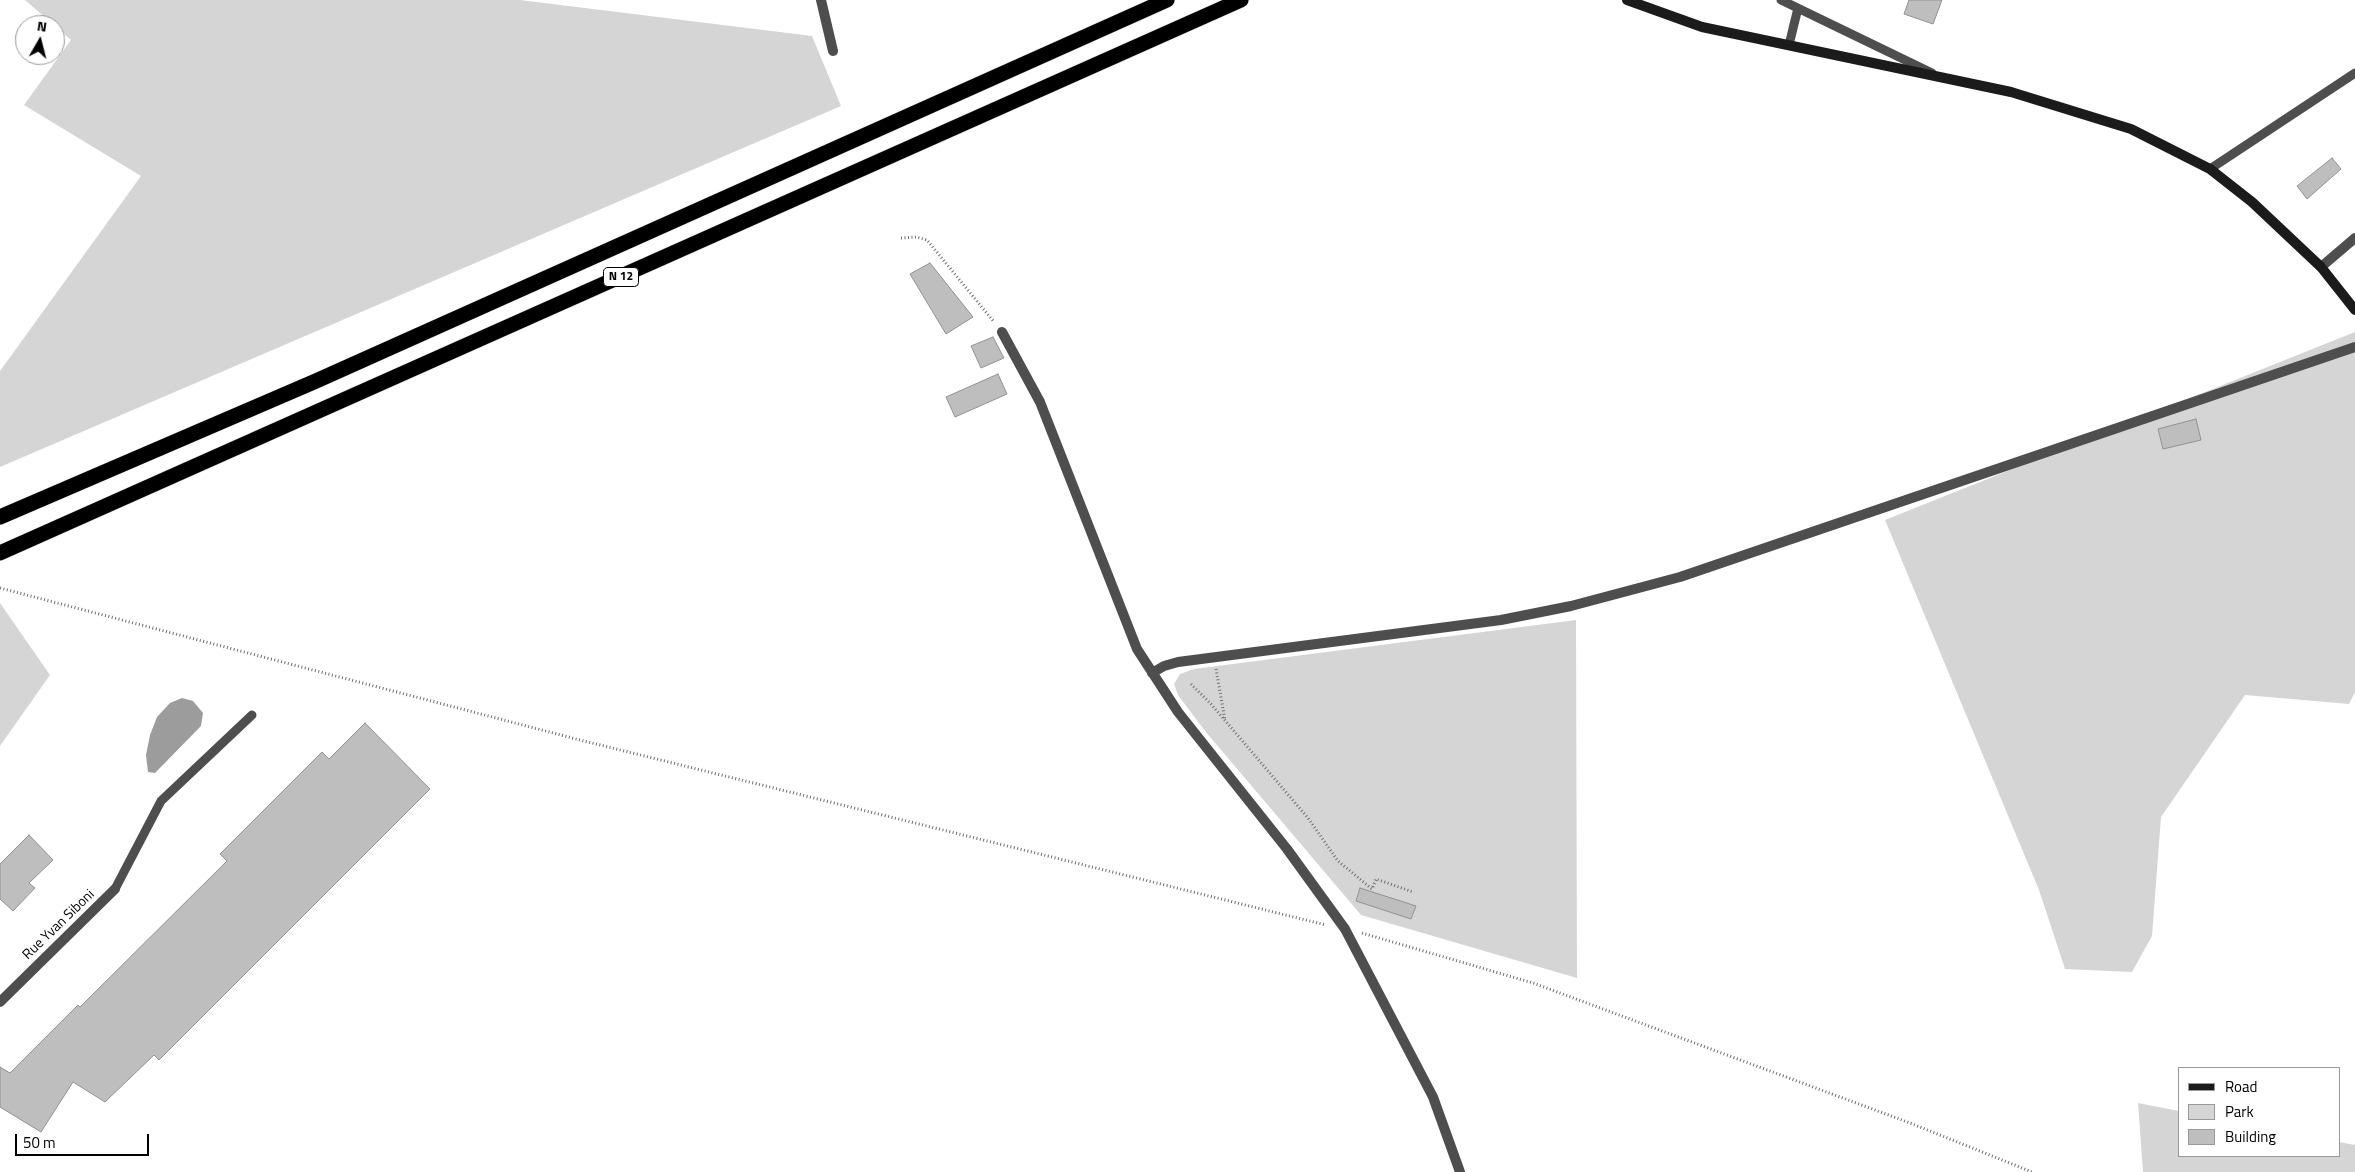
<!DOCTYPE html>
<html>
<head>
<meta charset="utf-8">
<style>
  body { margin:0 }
  #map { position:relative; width:2355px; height:1172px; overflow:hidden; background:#fff; font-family:"Titillium Web",sans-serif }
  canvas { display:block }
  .legend { position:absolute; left:2178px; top:1067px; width:162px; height:90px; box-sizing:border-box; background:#fff; border:1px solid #999; margin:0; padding:6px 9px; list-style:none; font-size:15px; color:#000 }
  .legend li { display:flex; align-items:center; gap:10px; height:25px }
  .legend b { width:25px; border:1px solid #999 }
  .north { position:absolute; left:15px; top:15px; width:50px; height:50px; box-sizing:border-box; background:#fff; border:1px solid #999; border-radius:50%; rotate:8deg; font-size:14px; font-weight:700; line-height:20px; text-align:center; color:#000 }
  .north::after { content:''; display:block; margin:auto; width:18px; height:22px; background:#000; clip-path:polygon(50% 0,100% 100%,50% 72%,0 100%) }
  .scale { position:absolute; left:15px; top:1134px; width:134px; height:22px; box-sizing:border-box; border:2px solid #000; border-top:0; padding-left:6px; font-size:15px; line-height:18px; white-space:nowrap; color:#000; -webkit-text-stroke:4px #fff; paint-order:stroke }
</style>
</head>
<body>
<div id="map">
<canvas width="2355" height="1172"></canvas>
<ul class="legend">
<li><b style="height:6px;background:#1b1b1b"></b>Road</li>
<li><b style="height:14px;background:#d5d5d5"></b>Park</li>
<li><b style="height:14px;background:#bebebe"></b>Building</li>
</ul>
<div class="north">N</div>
<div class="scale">50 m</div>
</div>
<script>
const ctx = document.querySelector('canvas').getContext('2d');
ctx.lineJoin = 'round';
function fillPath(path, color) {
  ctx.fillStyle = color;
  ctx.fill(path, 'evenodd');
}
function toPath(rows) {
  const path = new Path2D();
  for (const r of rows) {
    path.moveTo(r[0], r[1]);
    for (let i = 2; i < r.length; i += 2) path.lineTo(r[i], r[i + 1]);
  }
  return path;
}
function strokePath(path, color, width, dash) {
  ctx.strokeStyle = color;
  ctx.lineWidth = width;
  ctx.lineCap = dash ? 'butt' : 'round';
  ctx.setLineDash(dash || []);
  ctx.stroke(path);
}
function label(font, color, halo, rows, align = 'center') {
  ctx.font = font + ' "Titillium Web",sans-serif';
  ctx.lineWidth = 4;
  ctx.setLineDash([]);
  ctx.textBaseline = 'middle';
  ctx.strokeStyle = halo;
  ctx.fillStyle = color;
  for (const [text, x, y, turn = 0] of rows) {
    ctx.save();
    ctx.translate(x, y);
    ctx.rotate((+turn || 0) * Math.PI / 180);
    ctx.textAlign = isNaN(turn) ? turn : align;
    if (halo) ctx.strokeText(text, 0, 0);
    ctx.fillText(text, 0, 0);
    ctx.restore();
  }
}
const green = toPath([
  [25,0,520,0,812,36,841,106,0,467,0,371,141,176,24,105,71,40],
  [2355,332,2355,692,2349,704,2245,695,2161,817,2152,936,2132,972,2065,969,2039,890,1885,520],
  [0,603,50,675,0,746],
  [1576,620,1577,978,1361,915,1205,731,1178,695,1174,684,1180,674,1194,669],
  [2138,1103,2179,1111,2179,1156,2339,1156,2339,1142,2355,1145,2355,1172,2143,1172]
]);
const water = toPath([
  [182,698,193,701,203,713,201,726,155,773,148,772,146,755,150,735,157,717,170,703]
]);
const building = toPath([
  [1909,0,1942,0,1933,24,1904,14,1909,0],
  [2332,158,2341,169,2307,199,2297,186,2332,158],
  [930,263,973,317,946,334,910,274,930,263],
  [993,337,1004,358,981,368,971,346,993,337],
  [998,374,1007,394,955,417,946,397,998,374],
  [2196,419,2201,440,2163,449,2158,429,2196,419],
  [365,723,430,789,159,1060,154,1055,105,1102,73,1082,41,1132,0,1107,0,1067,10,1073,78,1005,80,1007,227,861,220,854,322,752,329,759,365,723],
  [29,835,53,860,29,883,35,888,13,911,0,899,0,864,29,835],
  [1360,888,1416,906,1411,919,1356,901,1360,888]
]);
const path = toPath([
  [901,238,916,237,927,240,994,322],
  [0,588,580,740,1326,925],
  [1216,669,1225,720],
  [1191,684,1211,704,1308,818,1338,861,1372,889,1376,879,1413,892],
  [1362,933,1533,983,1910,1123,2032,1172]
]);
const lane = toPath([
  [1781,0,1932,73],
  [1789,45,1798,8],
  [2210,169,2355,73],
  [115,889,161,801,252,715]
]);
const street = toPath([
  [821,0,833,51],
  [2321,267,2355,238],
  [1002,332,1040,402,1137,649,1178,712,1287,849,1345,929,1433,1097,1460,1172],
  [1152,673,1164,666,1178,662,1501,620,1571,606,1680,577,2355,347],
  [0,1002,115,889]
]);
const secondary = toPath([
  [1627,0,1702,27,2011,92,2131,129,2210,169,2252,202,2321,267,2355,310]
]);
const highway = toPath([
  [0,517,316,381,1167,0],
  [0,553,1241,0]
]);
const shields = [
  [621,277,35]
];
const shieldNames = [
  ["N 12",621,277]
];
const streetNames = [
  ["Rue Yvan Siboni",59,925,-44]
];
fillPath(green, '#d5d5d5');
fillPath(water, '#9c9c9c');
fillPath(building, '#bebebe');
strokePath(building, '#929292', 1);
strokePath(highway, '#dbdbdb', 16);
strokePath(path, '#707070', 3, [1, 2.5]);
strokePath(lane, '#4e4e4e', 9);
strokePath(street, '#4e4e4e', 10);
strokePath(secondary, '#1b1b1b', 10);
strokePath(highway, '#000', 15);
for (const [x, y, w] of shields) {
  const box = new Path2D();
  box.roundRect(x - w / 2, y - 9.5, w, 19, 4);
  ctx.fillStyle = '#fff';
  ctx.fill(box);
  strokePath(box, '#000', 1);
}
label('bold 12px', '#000', null, shieldNames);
label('14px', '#000', '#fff', streetNames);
</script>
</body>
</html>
